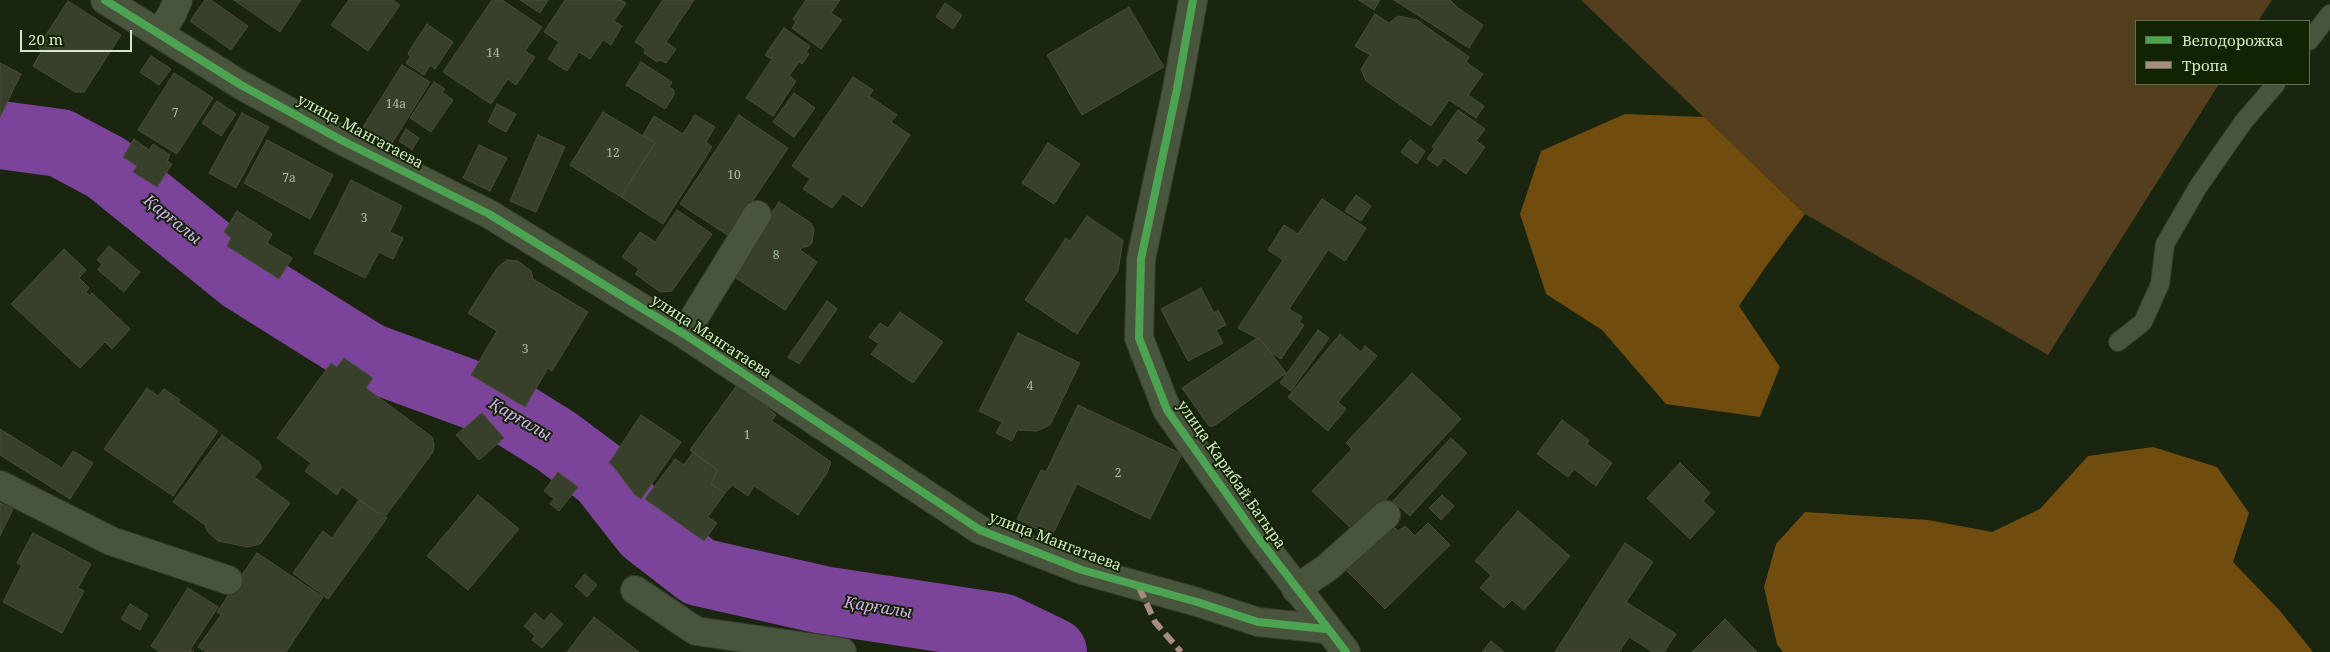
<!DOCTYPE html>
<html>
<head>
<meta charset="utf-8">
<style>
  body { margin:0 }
  #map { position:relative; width:2330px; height:652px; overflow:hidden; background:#1a250f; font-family:"Noto Serif",serif }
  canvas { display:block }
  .legend { position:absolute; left:2135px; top:20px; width:175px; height:65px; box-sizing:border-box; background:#112300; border:1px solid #5f724e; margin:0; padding:6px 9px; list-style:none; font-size:15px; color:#d3e9c4 }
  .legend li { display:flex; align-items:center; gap:10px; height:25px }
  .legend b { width:25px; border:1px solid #5f724e }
  .scale { position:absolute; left:20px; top:30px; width:112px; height:22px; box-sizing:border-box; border:2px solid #d3e9c4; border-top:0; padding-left:6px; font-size:15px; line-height:18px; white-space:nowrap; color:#d3e9c4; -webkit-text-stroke:4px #112300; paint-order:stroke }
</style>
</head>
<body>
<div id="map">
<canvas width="2330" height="652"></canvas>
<ul class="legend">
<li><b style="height:6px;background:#4ca352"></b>Велодорожка</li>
<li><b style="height:6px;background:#a88b81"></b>Тропа</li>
</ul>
<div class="scale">20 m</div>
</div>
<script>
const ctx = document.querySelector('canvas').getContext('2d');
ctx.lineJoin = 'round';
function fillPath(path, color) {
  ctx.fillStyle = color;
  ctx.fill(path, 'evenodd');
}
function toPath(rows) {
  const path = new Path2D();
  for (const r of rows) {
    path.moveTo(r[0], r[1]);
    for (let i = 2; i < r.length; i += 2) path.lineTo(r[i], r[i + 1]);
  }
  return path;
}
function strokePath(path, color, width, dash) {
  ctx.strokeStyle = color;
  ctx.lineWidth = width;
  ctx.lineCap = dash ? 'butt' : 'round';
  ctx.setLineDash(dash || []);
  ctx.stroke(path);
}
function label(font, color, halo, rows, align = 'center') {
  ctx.font = font + ' "Noto Serif",serif';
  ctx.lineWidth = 4;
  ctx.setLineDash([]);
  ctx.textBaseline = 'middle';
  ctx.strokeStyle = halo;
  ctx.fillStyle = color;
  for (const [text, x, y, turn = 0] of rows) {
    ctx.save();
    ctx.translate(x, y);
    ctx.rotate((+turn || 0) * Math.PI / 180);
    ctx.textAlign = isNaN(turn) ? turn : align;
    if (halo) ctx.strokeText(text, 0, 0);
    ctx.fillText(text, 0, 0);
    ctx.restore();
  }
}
const green = toPath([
  [1581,0,2272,0,2258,21,2136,21,2136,84,2219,84,2048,355,1805,214]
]);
const forest = toPath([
  [1625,114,1704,117,1805,214,1767,265,1739,306,1780,367,1760,417,1666,404,1602,330,1546,294,1520,214,1541,151],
  [2153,447,2217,467,2249,513,2233,562,2281,612,2313,652,1783,652,1777,644,1764,587,1776,544,1805,512,1928,520,1992,532,2040,509,2088,456]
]);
const river = toPath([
  [0,135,60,143,107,168,243,278,369,357,497,404,556,441,603,476,646,531,699,572,823,600,1001,627,1053,652]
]);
const building = toPath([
  [205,0,211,0,248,26,231,50,190,21,205,0],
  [234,0,301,0,280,32,234,0],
  [349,0,393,0,400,5,368,51,331,25,349,0],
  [492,0,502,0,542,27,525,51,535,57,516,85,508,79,491,104,443,72,492,0],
  [520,0,548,0,540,13,520,0],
  [565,0,621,0,626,3,614,21,622,26,611,45,603,40,590,59,579,52,567,71,548,59,559,42,544,32,565,0],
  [663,0,694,0,666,42,676,49,666,63,660,60,657,62,644,53,645,49,635,42,663,0],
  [806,0,840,0,831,13,842,20,821,49,792,28,796,22,793,19,806,0],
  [1359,0,1380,0,1374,10,1359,0],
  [1394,0,1450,0,1458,8,1483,25,1469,48,1394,0],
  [68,1,121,35,84,92,75,92,33,66,42,51,38,47,68,1],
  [945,3,962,15,953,29,936,17,945,3],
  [1129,7,1164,67,1082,115,1047,55,1129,7],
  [1375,14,1389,23,1398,16,1417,20,1469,57,1466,62,1483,74,1468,95,1484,106,1476,118,1449,100,1431,126,1366,81,1361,69,1370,55,1355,46,1375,14],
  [427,24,453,42,435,69,430,65,424,75,406,63,410,57,408,53,427,24],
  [784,28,810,46,806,52,809,54,802,64,799,62,789,76,796,81,773,116,746,98,772,59,765,55,784,28],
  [151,56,171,69,159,85,140,72,151,56],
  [641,62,672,82,669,87,674,90,674,95,665,109,626,85,641,62],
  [0,63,21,74,0,117,0,63],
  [402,65,430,82,391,145,363,127,402,65],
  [174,73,213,98,177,154,138,130,174,73],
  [853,77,873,90,869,96,897,115,891,122,910,135,862,207,843,194,832,208,803,189,810,179,792,166,853,77],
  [434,82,445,89,442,92,453,100,431,132,410,118,434,82],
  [794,93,815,108,794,137,773,122,794,93],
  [217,101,236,114,221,136,202,123,217,101],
  [497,104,516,114,506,132,488,122,497,104],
  [1458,110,1485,129,1476,141,1485,147,1466,174,1444,158,1438,166,1427,159,1435,148,1432,147,1458,110],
  [603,112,655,143,621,197,570,165,603,112],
  [242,113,269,127,236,188,209,173,242,113],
  [695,115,715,127,706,142,712,147,663,224,621,197,655,143,643,135,654,116,683,134,695,115],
  [739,115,788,148,729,236,680,204,739,115],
  [406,129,419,138,412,150,399,141,406,129],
  [538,135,565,147,536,212,510,201,538,135],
  [134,139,149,150,153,144,170,155,167,161,172,164,157,187,133,172,137,166,123,157,134,139],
  [267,140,333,175,310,219,244,183,267,140],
  [1410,140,1425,151,1417,164,1401,152,1410,140],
  [1048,143,1080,164,1054,204,1022,183,1048,143],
  [479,145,507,158,490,191,463,178,479,145],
  [351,180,402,206,390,232,403,238,393,259,379,252,365,278,314,253,351,180],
  [1356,195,1371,206,1361,221,1345,211,1356,195],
  [1322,199,1366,228,1345,261,1328,250,1289,309,1302,317,1299,322,1304,325,1281,359,1269,351,1261,340,1238,328,1283,260,1268,250,1284,225,1298,234,1322,199],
  [779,202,811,223,814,229,812,243,807,247,803,247,800,250,817,262,785,310,731,275,779,202],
  [677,210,712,234,672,291,660,292,635,274,639,269,622,257,640,232,655,242,677,210],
  [237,211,272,234,267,243,292,258,279,279,227,246,231,238,224,232,237,211],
  [1087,216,1123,240,1118,271,1077,334,1025,300,1066,238,1070,241,1087,216],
  [109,246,140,272,124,292,98,270,102,264,97,260,109,246],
  [64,249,86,270,79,278,89,288,86,292,90,296,92,293,130,329,112,349,105,342,80,368,11,304,64,249],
  [507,260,518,261,531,271,533,279,588,312,552,371,548,368,525,407,471,375,497,331,468,313,498,267,507,260],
  [1201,288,1214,313,1218,310,1226,325,1216,330,1223,343,1188,361,1161,309,1201,288],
  [827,301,837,309,799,364,788,357,827,301],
  [900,312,943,342,913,383,871,354,879,344,869,337,880,323,888,328,900,312],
  [1318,330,1329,338,1291,391,1280,383,1318,330],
  [1018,333,1080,363,1050,425,1037,431,1017,430,1012,441,996,433,1002,422,979,411,1018,333],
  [1340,334,1361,352,1365,346,1377,356,1338,402,1346,409,1328,431,1288,397,1340,334],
  [1256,339,1261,340,1286,373,1214,426,1209,426,1182,388,1256,339],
  [344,358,373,378,366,388,432,437,434,444,433,452,384,518,342,487,337,495,305,471,311,463,277,438,331,363,337,367,344,358],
  [1412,373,1461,419,1355,532,1312,491,1352,449,1346,443,1412,373],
  [740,381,771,403,767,408,776,415,772,421,831,462,827,473,798,515,754,486,748,496,732,485,725,493,711,484,717,470,690,450,740,381],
  [147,388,158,396,164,389,180,400,178,402,218,431,173,496,104,449,147,388],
  [1078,405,1182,454,1150,519,1077,484,1052,536,1017,519,1041,470,1046,472,1078,405],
  [482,413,504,438,479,460,456,435,482,413],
  [641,415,681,442,641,499,635,495,613,466,609,463,641,415],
  [1562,420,1589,440,1587,444,1612,463,1596,486,1574,469,1568,477,1537,454,1562,420],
  [0,429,62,468,73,451,93,463,70,499,0,455,0,429],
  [222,435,258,461,262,468,254,477,290,503,260,544,248,547,218,541,208,532,205,525,173,502,222,435],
  [1451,438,1467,453,1410,516,1393,501,1451,438],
  [693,452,717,470,711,484,725,493,708,517,717,523,704,541,645,499,675,459,684,465,693,452],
  [1680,463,1710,493,1703,501,1715,512,1690,539,1647,498,1680,463],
  [558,472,578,487,559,511,550,504,554,499,544,491,558,472],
  [478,495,519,529,468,590,427,556,478,495],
  [1442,495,1454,506,1441,520,1429,508,1442,495],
  [359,500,387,518,328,599,293,573,323,531,332,538,359,500],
  [0,503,13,509,0,536,0,503],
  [1518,511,1570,556,1524,610,1512,600,1504,608,1480,588,1491,575,1475,561,1518,511],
  [1428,523,1450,545,1385,609,1346,570,1392,525,1398,531,1405,526,1415,536,1428,523],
  [33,533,91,564,78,588,84,591,62,633,3,602,22,565,17,563,33,533],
  [1625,543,1653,562,1626,602,1676,634,1664,652,1653,652,1629,637,1619,652,1555,652,1625,543],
  [257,553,323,597,286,652,206,652,198,647,221,615,217,612,257,553],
  [585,574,597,585,587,597,575,586,585,574],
  [188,588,218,607,190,650,194,652,160,652,151,646,188,588],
  [130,604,148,615,140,630,121,619,130,604],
  [535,613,544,621,551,613,563,624,542,648,532,640,535,636,524,626,535,613],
  [594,617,639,652,567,652,594,617],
  [1725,619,1757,652,1692,652,1725,619],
  [1491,641,1504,652,1482,652,1491,641]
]);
const lane = toPath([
  [2309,41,2330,14],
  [2118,342,2143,322,2160,284,2165,244,2198,187,2244,121,2276,84]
]);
const street = toPath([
  [105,0,241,85,341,140,489,214,684,334,980,530,1082,570,1197,602,1258,622,1326,629],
  [159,34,172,14,178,0],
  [684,334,757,215],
  [0,485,111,541,228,580],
  [1296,589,1328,567,1386,515],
  [635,590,696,631,842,652]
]);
const secondary = toPath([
  [1193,0,1177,89,1141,259,1139,338,1167,410,1253,531,1346,652]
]);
const quiet = toPath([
  [1139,587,1155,622,1181,652]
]);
const cycleway = toPath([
  [105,0,241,85,341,140,489,214,684,334,980,530,1082,570,1197,602,1258,622,1326,629],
  [1193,0,1177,89,1141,259,1139,338,1167,410,1253,531,1346,652]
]);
const numberNames = [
  ["14",493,54],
  ["14а",396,105],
  ["7",175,114],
  ["12",613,154],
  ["10",734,176],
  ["7а",289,179],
  ["3",364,219],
  ["8",776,256],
  ["3",525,350],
  ["4",1030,387],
  ["1",747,436],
  ["2",1118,474]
];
const streetNames = [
  ["улица Мангатаева",360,132,28],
  ["улица Мангатаева",711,337,33],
  ["улица Карибай Батыра",1231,475,55],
  ["улица Мангатаева",1055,542,21]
];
const waterNames = [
  ["Қарғалы",172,220,39],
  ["Қарғалы",520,420,30],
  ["Қарғалы",878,608,9]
];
fillPath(green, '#533e1e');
fillPath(forest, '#704c0e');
strokePath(river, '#7c439b', 68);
fillPath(building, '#383f2b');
strokePath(building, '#484e34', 1);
strokePath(lane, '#343e2c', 20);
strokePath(street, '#343e2c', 30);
strokePath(secondary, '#343e2c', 30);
strokePath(lane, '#48553c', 18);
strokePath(street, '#48553c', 28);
strokePath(secondary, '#48553c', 28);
strokePath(quiet, '#a88b81', 6, [12, 6]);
strokePath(cycleway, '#4ca352', 8);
label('12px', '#acbe9e', null, numberNames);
label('15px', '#d3e9c4', '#112300', streetNames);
label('italic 16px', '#d7aaf4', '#112300', waterNames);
</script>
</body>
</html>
